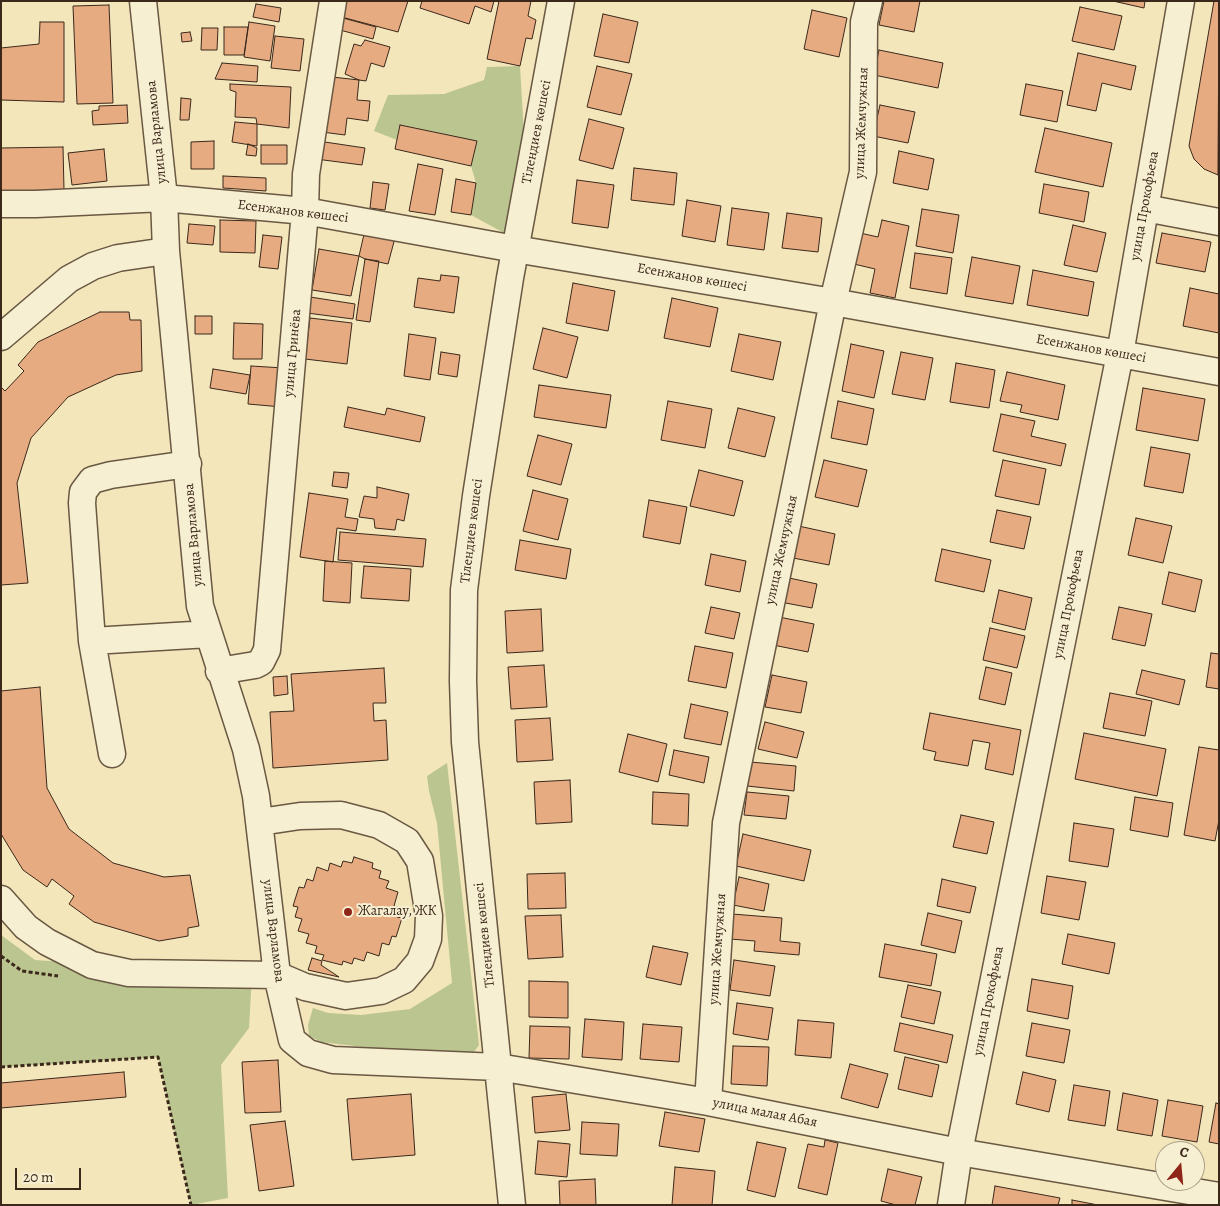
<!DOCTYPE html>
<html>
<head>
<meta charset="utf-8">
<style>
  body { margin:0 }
  #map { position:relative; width:1220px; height:1206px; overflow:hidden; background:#f3e6ba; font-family:Alegreya,serif }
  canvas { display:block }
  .frame { position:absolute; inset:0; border:2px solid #3b281b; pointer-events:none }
  .north { position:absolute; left:1155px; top:1141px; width:50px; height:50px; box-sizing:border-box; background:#f7efd2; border:1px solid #ac9f89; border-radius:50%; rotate:17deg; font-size:14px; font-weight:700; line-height:20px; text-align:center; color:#3b281b }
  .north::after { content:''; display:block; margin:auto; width:18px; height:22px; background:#8f2418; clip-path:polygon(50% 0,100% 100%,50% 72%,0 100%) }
  .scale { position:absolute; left:15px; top:1168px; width:66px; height:22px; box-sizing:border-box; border:2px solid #3b281b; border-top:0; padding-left:6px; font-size:15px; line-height:18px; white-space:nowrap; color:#3b281b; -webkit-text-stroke:4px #f7efd2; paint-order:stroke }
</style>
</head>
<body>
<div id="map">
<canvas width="1220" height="1206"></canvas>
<div class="frame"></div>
<div class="north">С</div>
<div class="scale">20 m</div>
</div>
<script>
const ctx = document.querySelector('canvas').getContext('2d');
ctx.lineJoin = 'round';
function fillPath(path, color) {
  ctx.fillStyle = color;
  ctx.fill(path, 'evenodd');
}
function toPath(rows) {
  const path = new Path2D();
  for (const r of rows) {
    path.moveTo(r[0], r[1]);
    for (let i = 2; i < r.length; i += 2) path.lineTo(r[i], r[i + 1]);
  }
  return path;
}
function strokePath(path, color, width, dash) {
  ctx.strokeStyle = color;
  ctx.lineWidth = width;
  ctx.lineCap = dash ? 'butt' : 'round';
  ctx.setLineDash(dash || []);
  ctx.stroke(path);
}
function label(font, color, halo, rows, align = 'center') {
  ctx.font = font + ' Alegreya,serif';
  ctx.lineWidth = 4;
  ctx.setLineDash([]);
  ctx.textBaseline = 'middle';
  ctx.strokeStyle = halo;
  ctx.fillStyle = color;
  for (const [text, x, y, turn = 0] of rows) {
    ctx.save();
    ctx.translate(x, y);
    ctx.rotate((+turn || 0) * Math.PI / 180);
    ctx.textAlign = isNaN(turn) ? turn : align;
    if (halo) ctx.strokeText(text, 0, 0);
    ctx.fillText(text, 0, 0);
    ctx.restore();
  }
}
const green = toPath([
  [520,66,525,153,504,233,471,215,476,183,471,166,476,141,400,125,397,140,374,131,388,95,444,94,484,80,487,67],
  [447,763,479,1045,471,1056,463,1059,321,1042,309,1036,308,1025,313,1008,328,1013,361,1015,410,1009,452,983,437,823,429,791,427,776],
  [1,935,35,960,252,975,249,1028,221,1065,228,1198,191,1205,158,1057,1,1067]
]);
const building = toPath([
  [337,1,408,1,398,32,334,15,337,1],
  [422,1,494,1,491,12,475,6,469,24,420,8,422,1],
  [499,1,531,1,528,16,536,20,532,39,526,38,520,66,487,59,499,1],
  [884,1,920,1,914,32,879,25,884,1],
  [1113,1,1145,1,1144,8,1113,1],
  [1214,1,1219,1,1218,175,1204,169,1194,159,1189,146,1214,1],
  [256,4,281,8,279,22,253,17,256,4],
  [109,5,113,103,77,104,73,6,109,5],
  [1080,7,1122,16,1114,50,1072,41,1080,7],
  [812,10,847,18,839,57,804,49,812,10],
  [603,14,638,22,629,63,594,56,603,14],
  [343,18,376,27,373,39,340,30,343,18],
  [40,22,64,22,64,102,1,100,1,48,39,44,40,22],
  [249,22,275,26,270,61,244,57,249,22],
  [224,27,248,27,244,55,224,55,224,27],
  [202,28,218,28,217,50,201,50,202,28],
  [190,32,192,41,182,42,181,33,190,32],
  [275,36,304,39,300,71,271,68,275,36],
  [365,40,390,47,384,67,371,63,366,81,359,80,345,74,354,44,361,46,365,40],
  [879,50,943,63,938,88,874,75,879,50],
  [1078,53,1136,66,1131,90,1102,83,1096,111,1067,105,1078,53],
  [222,63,258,66,257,82,215,79,222,63],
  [597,66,632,74,621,115,587,107,597,66],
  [332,77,359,80,357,100,370,101,368,121,347,118,345,135,322,132,332,77],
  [230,84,291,87,289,128,257,124,256,118,235,117,236,92,230,90,230,84],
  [1026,84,1063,91,1057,122,1020,115,1026,84],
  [181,98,191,99,189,120,180,120,181,98],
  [127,105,128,123,93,125,92,111,99,110,99,106,127,105],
  [880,105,915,112,908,143,873,136,880,105],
  [589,119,624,128,613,169,579,160,589,119],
  [235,122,257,124,257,146,232,142,235,122],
  [400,125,477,141,471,166,395,149,400,125],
  [1045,128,1112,143,1103,187,1035,172,1045,128],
  [214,141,214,169,191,169,191,142,214,141],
  [318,141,365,148,362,165,316,159,318,141],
  [248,144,257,148,256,156,246,155,248,144],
  [261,145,287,145,287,164,261,164,261,145],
  [63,147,64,190,1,191,1,148,63,147],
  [104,149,107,181,72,185,68,153,104,149],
  [899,151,934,159,928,190,893,183,899,151],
  [418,164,443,169,435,215,409,211,418,164],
  [634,168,677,173,674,205,631,200,634,168],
  [223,176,266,178,266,191,223,188,223,176],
  [456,179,476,183,471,215,451,212,456,179],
  [577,180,614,185,608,228,572,223,577,180],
  [373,182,389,184,385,210,370,208,373,182],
  [1044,184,1089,192,1084,222,1039,213,1044,184],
  [687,200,721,206,715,242,682,236,687,200],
  [732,208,769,213,764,250,727,245,732,208],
  [922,209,959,215,953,253,916,246,922,209],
  [787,213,822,218,818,252,782,248,787,213],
  [220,220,256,221,255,253,220,252,220,220],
  [882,220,909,226,895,298,870,293,875,269,854,264,860,233,878,237,882,220],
  [189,224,215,226,213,245,187,243,189,224],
  [1073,225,1106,233,1097,272,1064,265,1073,225],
  [365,230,395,238,388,264,365,259,359,256,365,230],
  [1162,233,1211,242,1205,272,1156,263,1162,233],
  [263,235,282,237,278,269,259,267,263,235],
  [319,249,359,256,351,296,312,290,319,249],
  [915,253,952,258,947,294,910,288,915,253],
  [972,257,1020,266,1013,304,965,296,972,257],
  [365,259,379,261,370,322,356,320,365,259],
  [1033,270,1094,282,1088,316,1027,305,1033,270],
  [441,275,459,277,454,313,414,307,418,278,440,281,441,275],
  [573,283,615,291,608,331,566,323,573,283],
  [1190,288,1219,294,1219,333,1183,326,1190,288],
  [310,297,355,304,353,319,307,313,310,297],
  [672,298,718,308,710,347,664,338,672,298],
  [100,312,129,312,130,320,141,320,142,371,116,375,68,397,31,438,17,483,28,583,1,585,1,387,5,391,24,371,18,365,38,342,100,312],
  [195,316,212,316,212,334,195,334,195,316],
  [310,318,352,323,347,364,305,359,310,318],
  [234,323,263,324,262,359,233,359,234,323],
  [543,328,578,337,567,378,533,369,543,328],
  [409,334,436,338,430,380,404,376,409,334],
  [739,334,781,342,773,380,731,371,739,334],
  [851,344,884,351,874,398,842,391,851,344],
  [441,352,460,355,457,377,438,374,441,352],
  [901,352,933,358,925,400,892,394,901,352],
  [956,363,995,370,989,408,950,402,956,363],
  [251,366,284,368,282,407,248,404,251,366],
  [213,369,250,375,246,394,210,388,213,369],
  [1007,372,1065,385,1058,420,1020,412,1022,405,1000,401,1007,372],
  [539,385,611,395,606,428,534,417,539,385],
  [1143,388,1205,399,1198,441,1136,430,1143,388],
  [668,401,712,409,705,448,661,440,668,401],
  [838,401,874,409,867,445,831,438,838,401],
  [348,407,385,415,387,408,425,417,420,442,344,427,348,407],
  [738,408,775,417,765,457,728,448,738,408],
  [1001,414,1035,421,1031,436,1066,444,1061,466,993,451,1001,414],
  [538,435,572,444,561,485,527,476,538,435],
  [1151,447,1190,454,1183,493,1144,486,1151,447],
  [824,460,867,470,858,507,815,497,824,460],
  [1003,460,1046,469,1039,505,995,496,1003,460],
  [699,470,743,481,734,516,690,506,699,470],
  [334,472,349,473,347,488,332,486,334,472],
  [377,487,409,494,404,521,397,519,395,530,375,528,374,519,359,517,364,496,377,498,377,487],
  [533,490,568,499,558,540,523,531,533,490],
  [309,493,348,499,345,517,358,519,356,531,337,528,333,562,300,557,309,493],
  [649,500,687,507,680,544,643,537,649,500],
  [997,510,1031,517,1024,549,990,542,997,510],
  [1136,518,1172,526,1163,563,1128,555,1136,518],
  [794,525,835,534,829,565,788,557,794,525],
  [340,532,426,539,423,567,338,560,340,532],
  [520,540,571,549,566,579,515,570,520,540],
  [942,549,991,560,984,592,935,581,942,549],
  [711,554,746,561,740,592,705,585,711,554],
  [325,561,352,563,350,603,323,601,325,561],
  [364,566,411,569,409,601,361,598,364,566],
  [1169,572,1202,580,1195,612,1162,604,1169,572],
  [780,576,817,584,812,608,775,601,780,576],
  [999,590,1032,598,1025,630,992,622,999,590],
  [711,607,740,613,734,639,705,633,711,607],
  [1119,607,1152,614,1145,646,1112,639,1119,607],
  [541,609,543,651,507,653,505,611,541,609],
  [779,617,814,624,808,652,773,645,779,617],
  [990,628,1025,636,1017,668,983,660,990,628],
  [695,646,733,653,726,688,688,681,695,646],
  [1211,653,1219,654,1219,689,1206,687,1211,653],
  [544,665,547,707,511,709,508,667,544,665],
  [986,667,1012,673,1005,705,979,699,986,667],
  [384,668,386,703,373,703,374,721,386,720,388,760,273,768,270,712,294,711,291,674,384,668],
  [1142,670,1185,680,1179,705,1136,694,1142,670],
  [772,675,807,682,801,713,765,707,772,675],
  [287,676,288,694,274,696,273,677,287,676],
  [40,687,47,788,69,829,113,863,164,877,190,875,199,926,188,928,188,936,159,941,94,922,69,904,74,896,52,879,47,887,23,870,1,834,1,691,40,687],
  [1110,693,1152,701,1145,736,1103,728,1110,693],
  [691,704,728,712,721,745,684,738,691,704],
  [930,713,1021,730,1013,775,985,769,990,743,973,740,968,766,934,760,936,752,923,749,930,713],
  [550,718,553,760,517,762,515,720,550,718],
  [765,722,804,732,797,758,758,749,765,722],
  [1084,733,1166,749,1157,796,1075,779,1084,733],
  [628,734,667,744,658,782,619,772,628,734],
  [1199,747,1219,750,1219,820,1215,841,1184,835,1199,747],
  [674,750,709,757,704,783,669,775,674,750],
  [750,762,796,766,794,791,747,786,750,762],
  [570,780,572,822,536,824,534,782,570,780],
  [653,792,689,794,688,826,652,824,653,792],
  [747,792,789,796,786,819,744,815,747,792],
  [1135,797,1173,803,1168,837,1130,830,1135,797],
  [961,815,994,822,987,854,953,847,961,815],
  [1074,823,1114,829,1108,867,1069,861,1074,823],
  [743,834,811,850,804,881,736,866,743,834],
  [354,857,373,863,372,868,381,871,379,878,389,881,386,888,398,892,394,906,400,908,397,917,402,918,396,937,392,936,389,945,382,943,379,956,367,952,364,961,354,958,352,964,343,961,342,965,322,960,324,955,315,953,317,946,306,943,309,934,298,931,302,919,295,917,298,907,293,906,299,887,304,888,307,879,313,881,317,867,328,871,330,863,341,867,343,861,352,863,354,857],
  [565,873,566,908,528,909,527,874,565,873],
  [1047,876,1086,882,1079,920,1041,913,1047,876],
  [739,877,769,884,764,911,733,905,739,877],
  [942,879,976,887,970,913,937,906,942,879],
  [928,913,962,921,955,953,921,945,928,913],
  [732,914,782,918,780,941,800,943,799,955,754,951,755,941,730,939,732,914],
  [561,915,563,957,528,959,525,916,561,915],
  [1068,934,1115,943,1109,974,1062,964,1068,934],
  [885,944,937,954,931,986,879,977,885,944],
  [653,946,688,953,681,985,646,977,653,946],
  [312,958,322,961,321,965,339,977,308,970,312,958],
  [734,960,775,966,770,996,730,990,734,960],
  [1032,979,1073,986,1068,1019,1027,1011,1032,979],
  [529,981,568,982,568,1018,529,1017,529,981],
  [908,985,941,992,934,1024,901,1017,908,985],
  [737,1003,773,1008,768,1040,733,1034,737,1003],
  [585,1019,624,1022,622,1060,582,1057,585,1019],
  [798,1020,834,1023,831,1058,795,1055,798,1020],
  [900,1023,953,1035,947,1063,894,1051,900,1023],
  [1032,1023,1070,1030,1064,1063,1026,1056,1032,1023],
  [643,1024,682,1027,679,1062,640,1059,643,1024],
  [530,1026,570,1027,569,1059,529,1058,530,1026],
  [733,1046,769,1047,767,1086,731,1084,733,1046],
  [905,1057,939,1065,932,1097,898,1089,905,1057],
  [278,1060,281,1112,245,1113,242,1062,278,1060],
  [850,1064,888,1074,878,1108,841,1098,850,1064],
  [124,1072,126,1097,1,1108,1,1083,124,1072],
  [1023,1072,1056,1080,1049,1112,1016,1104,1023,1072],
  [1074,1085,1110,1091,1105,1126,1068,1120,1074,1085],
  [1123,1093,1158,1100,1152,1136,1117,1130,1123,1093],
  [411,1094,415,1155,352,1160,347,1099,411,1094],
  [566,1094,570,1130,535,1133,532,1097,566,1094],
  [1168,1100,1203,1106,1197,1142,1162,1136,1168,1100],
  [1216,1103,1219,1104,1219,1144,1209,1142,1216,1103],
  [665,1112,705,1119,699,1152,659,1146,665,1112],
  [285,1121,294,1186,259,1191,250,1125,285,1121],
  [582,1122,619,1124,617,1156,580,1154,582,1122],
  [825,1140,838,1143,827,1195,798,1188,808,1144,824,1147,825,1140],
  [538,1141,570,1144,567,1177,535,1174,538,1141],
  [757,1142,786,1148,775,1197,747,1190,757,1142],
  [675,1167,715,1171,712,1205,672,1205,675,1167],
  [888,1169,922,1177,915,1205,896,1205,881,1201,888,1169],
  [595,1179,596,1205,560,1205,559,1181,595,1179],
  [995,1186,1060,1198,1058,1205,992,1205,995,1186],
  [1072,1200,1098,1205,1072,1205,1072,1200]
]);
const path = toPath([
  [1,956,22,971,58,976],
  [1,1067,158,1057,191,1205]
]);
const minor = toPath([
  [143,1,164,198,166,251,200,606,246,749,256,796,277,975,292,1040,308,1053,333,1060,498,1067,708,1102,959,1152,1219,1196],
  [1,204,36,204,164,198,305,211,515,249,833,302,1219,372],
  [1145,208,1219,222],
  [1,337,69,279,93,266,118,258,166,251],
  [92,641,82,503,83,492,92,480,111,475,188,464],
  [219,671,255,665,261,662,267,650,305,211,306,174,333,1],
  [112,754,92,641,209,634],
  [1,899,26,927,47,942,92,965,129,973,277,975,305,987,346,996,381,991,404,980,420,961,428,939,429,916,420,861,407,841,379,825,341,815,300,816,260,822],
  [708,1102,726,823,833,302,863,172,864,22,869,1],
  [512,1205,465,742,463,681,464,590,476,496,510,278,561,1],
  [951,1205,959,1152,1120,354,1181,1]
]);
const markers = [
  [348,912,5,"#8f2418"]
];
const streetNames = [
  ["улица Жемчужная",862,123,-88],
  ["улица Варламова",157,132,-96],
  ["Тілендиев көшесі",537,132,-79],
  ["улица Прокофьева",1145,206,-80],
  ["Есенжанов көшесі",293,212,7],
  ["Есенжанов көшесі",692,278,10],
  ["Есенжанов көшесі",1091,349,10],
  ["улица Гринёва",293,353,-85],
  ["Тілендиев көшесі",472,531,-83],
  ["улица Варламова",194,535,-95],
  ["улица Жемчужная",782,550,-78],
  ["улица Прокофьева",1069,604,-79],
  ["улица Варламова",273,931,83],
  ["Тілендиев көшесі",485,935,-96],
  ["улица Жемчужная",718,949,-86],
  ["улица Прокофьева",989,1001,-79],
  ["улица малая Абая",765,1113,11]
];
const poiNames = [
  ["Жагалау, ЖК",358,912]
];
fillPath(green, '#bbc590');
fillPath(building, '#e7ab81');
strokePath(building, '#3b281b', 1);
strokePath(minor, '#695843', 29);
strokePath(path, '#3b281b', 3, [4, 2.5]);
strokePath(minor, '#f7efd2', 26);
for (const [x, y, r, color] of markers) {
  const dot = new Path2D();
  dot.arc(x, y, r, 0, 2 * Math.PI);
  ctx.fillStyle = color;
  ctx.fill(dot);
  strokePath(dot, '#f7efd2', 2);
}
label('14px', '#3b281b', '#f7efd2', streetNames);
label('14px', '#3b281b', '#f7efd2', poiNames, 'left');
</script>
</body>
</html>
